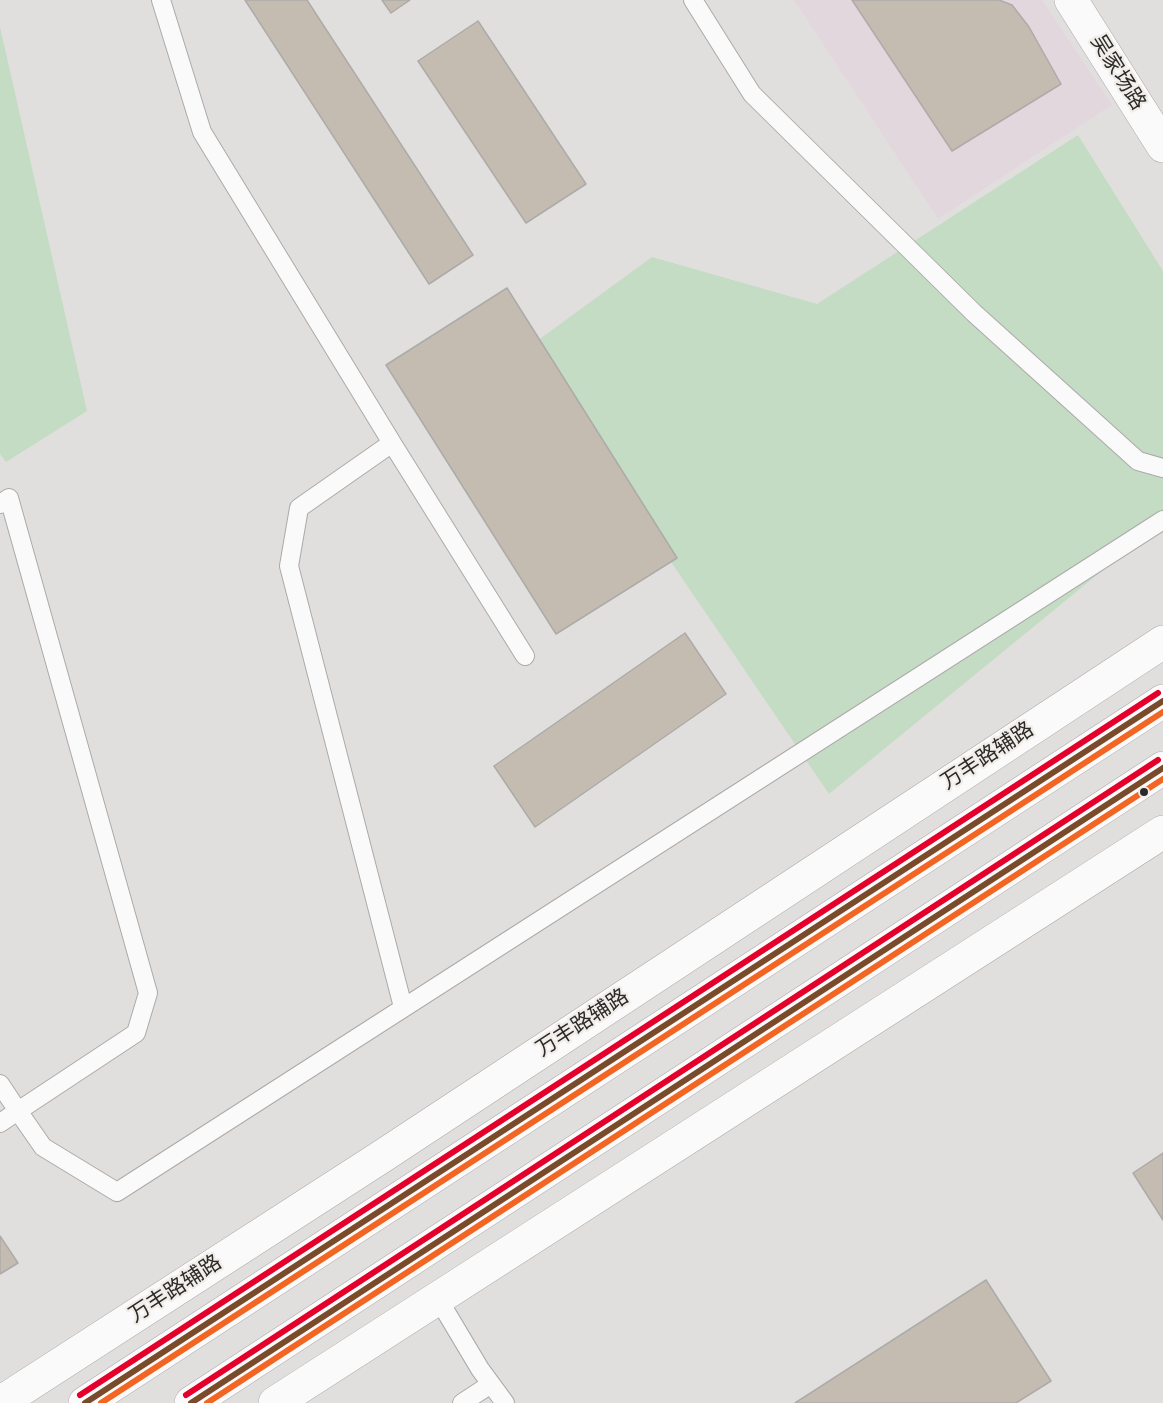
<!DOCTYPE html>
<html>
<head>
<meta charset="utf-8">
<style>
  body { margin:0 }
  canvas { display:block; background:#e1dfdd }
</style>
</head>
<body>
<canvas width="1163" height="1403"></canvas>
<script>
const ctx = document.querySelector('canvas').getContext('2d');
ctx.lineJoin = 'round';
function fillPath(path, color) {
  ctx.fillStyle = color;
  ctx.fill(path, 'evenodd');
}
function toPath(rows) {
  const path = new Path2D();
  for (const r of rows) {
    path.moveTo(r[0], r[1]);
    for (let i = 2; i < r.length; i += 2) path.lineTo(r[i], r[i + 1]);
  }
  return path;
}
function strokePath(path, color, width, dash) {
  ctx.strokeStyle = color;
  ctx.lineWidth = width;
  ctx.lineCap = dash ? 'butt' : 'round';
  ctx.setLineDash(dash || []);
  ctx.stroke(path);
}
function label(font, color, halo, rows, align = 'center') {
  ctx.font = font + ' "Nunito Sans","Noto Sans SC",sans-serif';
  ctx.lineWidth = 4.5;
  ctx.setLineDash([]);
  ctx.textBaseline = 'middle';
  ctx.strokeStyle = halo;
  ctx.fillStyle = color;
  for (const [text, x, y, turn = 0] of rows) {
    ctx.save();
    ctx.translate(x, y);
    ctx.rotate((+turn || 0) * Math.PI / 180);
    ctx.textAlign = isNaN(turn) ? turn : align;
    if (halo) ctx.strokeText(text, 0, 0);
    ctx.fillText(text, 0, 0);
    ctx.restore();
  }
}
const commercial = toPath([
  [794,0,1042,0,1112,105,938,219]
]);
const green = toPath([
  [0,27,87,411,6,462,0,454],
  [1078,135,1163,271,1163,521,829,794,526,349,652,257,817,304]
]);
const building = toPath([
  [245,0,307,0,473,255,429,284,245,0],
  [382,0,410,0,391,13,382,0],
  [852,0,999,0,1012,5,1029,27,1061,84,952,151,852,0],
  [478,21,586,184,526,223,418,61,478,21],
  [507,288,677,558,556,634,386,365,507,288],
  [685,633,726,694,535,827,494,766,685,633],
  [1163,1153,1163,1220,1133,1173,1163,1153],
  [0,1236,18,1263,0,1274,0,1236],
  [986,1280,1051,1381,1016,1403,795,1403,986,1280]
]);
const service = toPath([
  [161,0,202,132,392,443],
  [693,0,752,94,974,313,1138,461,1163,468],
  [0,504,9,498,148,993,136,1033,18,1111,0,1084],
  [403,1007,289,566,299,508,392,443,525,656],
  [0,1123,18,1111,43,1147,117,1192,1163,520],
  [437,1297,480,1369,505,1403],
  [462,1403,491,1384]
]);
const tertiary = toPath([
  [1071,0,1163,146],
  [0,1403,381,1157,1163,642],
  [275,1403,1163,832]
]);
const secondary = toPath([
  [85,1403,1163,701],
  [191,1403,1163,768]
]);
const bus1 = toPath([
  [85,1403,1163,701],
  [191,1403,1163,768]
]);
const bus2 = toPath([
  [101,1403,1163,712],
  [207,1403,1163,779]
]);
const bus3 = toPath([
  [80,1395,1158,693],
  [186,1395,1158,760]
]);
const markers = [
  [1144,792,5,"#2b2a28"]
];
const streetNames = [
  ["吴家场路",1117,73,58],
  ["万丰路辅路",988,757,-33],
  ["万丰路辅路",583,1024,-33],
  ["万丰路辅路",176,1290,-33]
];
fillPath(commercial, '#e3d7de');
fillPath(green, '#c3dcc3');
fillPath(building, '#c4bcb0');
strokePath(building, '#adaba9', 1.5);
strokePath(service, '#acaaa9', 20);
strokePath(tertiary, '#acaaa9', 34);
strokePath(secondary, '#acaaa9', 34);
strokePath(service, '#fafafa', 18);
strokePath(tertiary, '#fafafa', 33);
strokePath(secondary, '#fafafa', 33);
strokePath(bus1, '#7a4b2a', 6);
strokePath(bus2, '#f26522', 6);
strokePath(bus3, '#e4002b', 6);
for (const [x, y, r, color] of markers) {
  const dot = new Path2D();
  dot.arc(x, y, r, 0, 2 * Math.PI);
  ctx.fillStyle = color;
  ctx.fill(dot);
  strokePath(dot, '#f1eee9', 2);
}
label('21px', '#2b2a28', '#f1eee9', streetNames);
</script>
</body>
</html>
